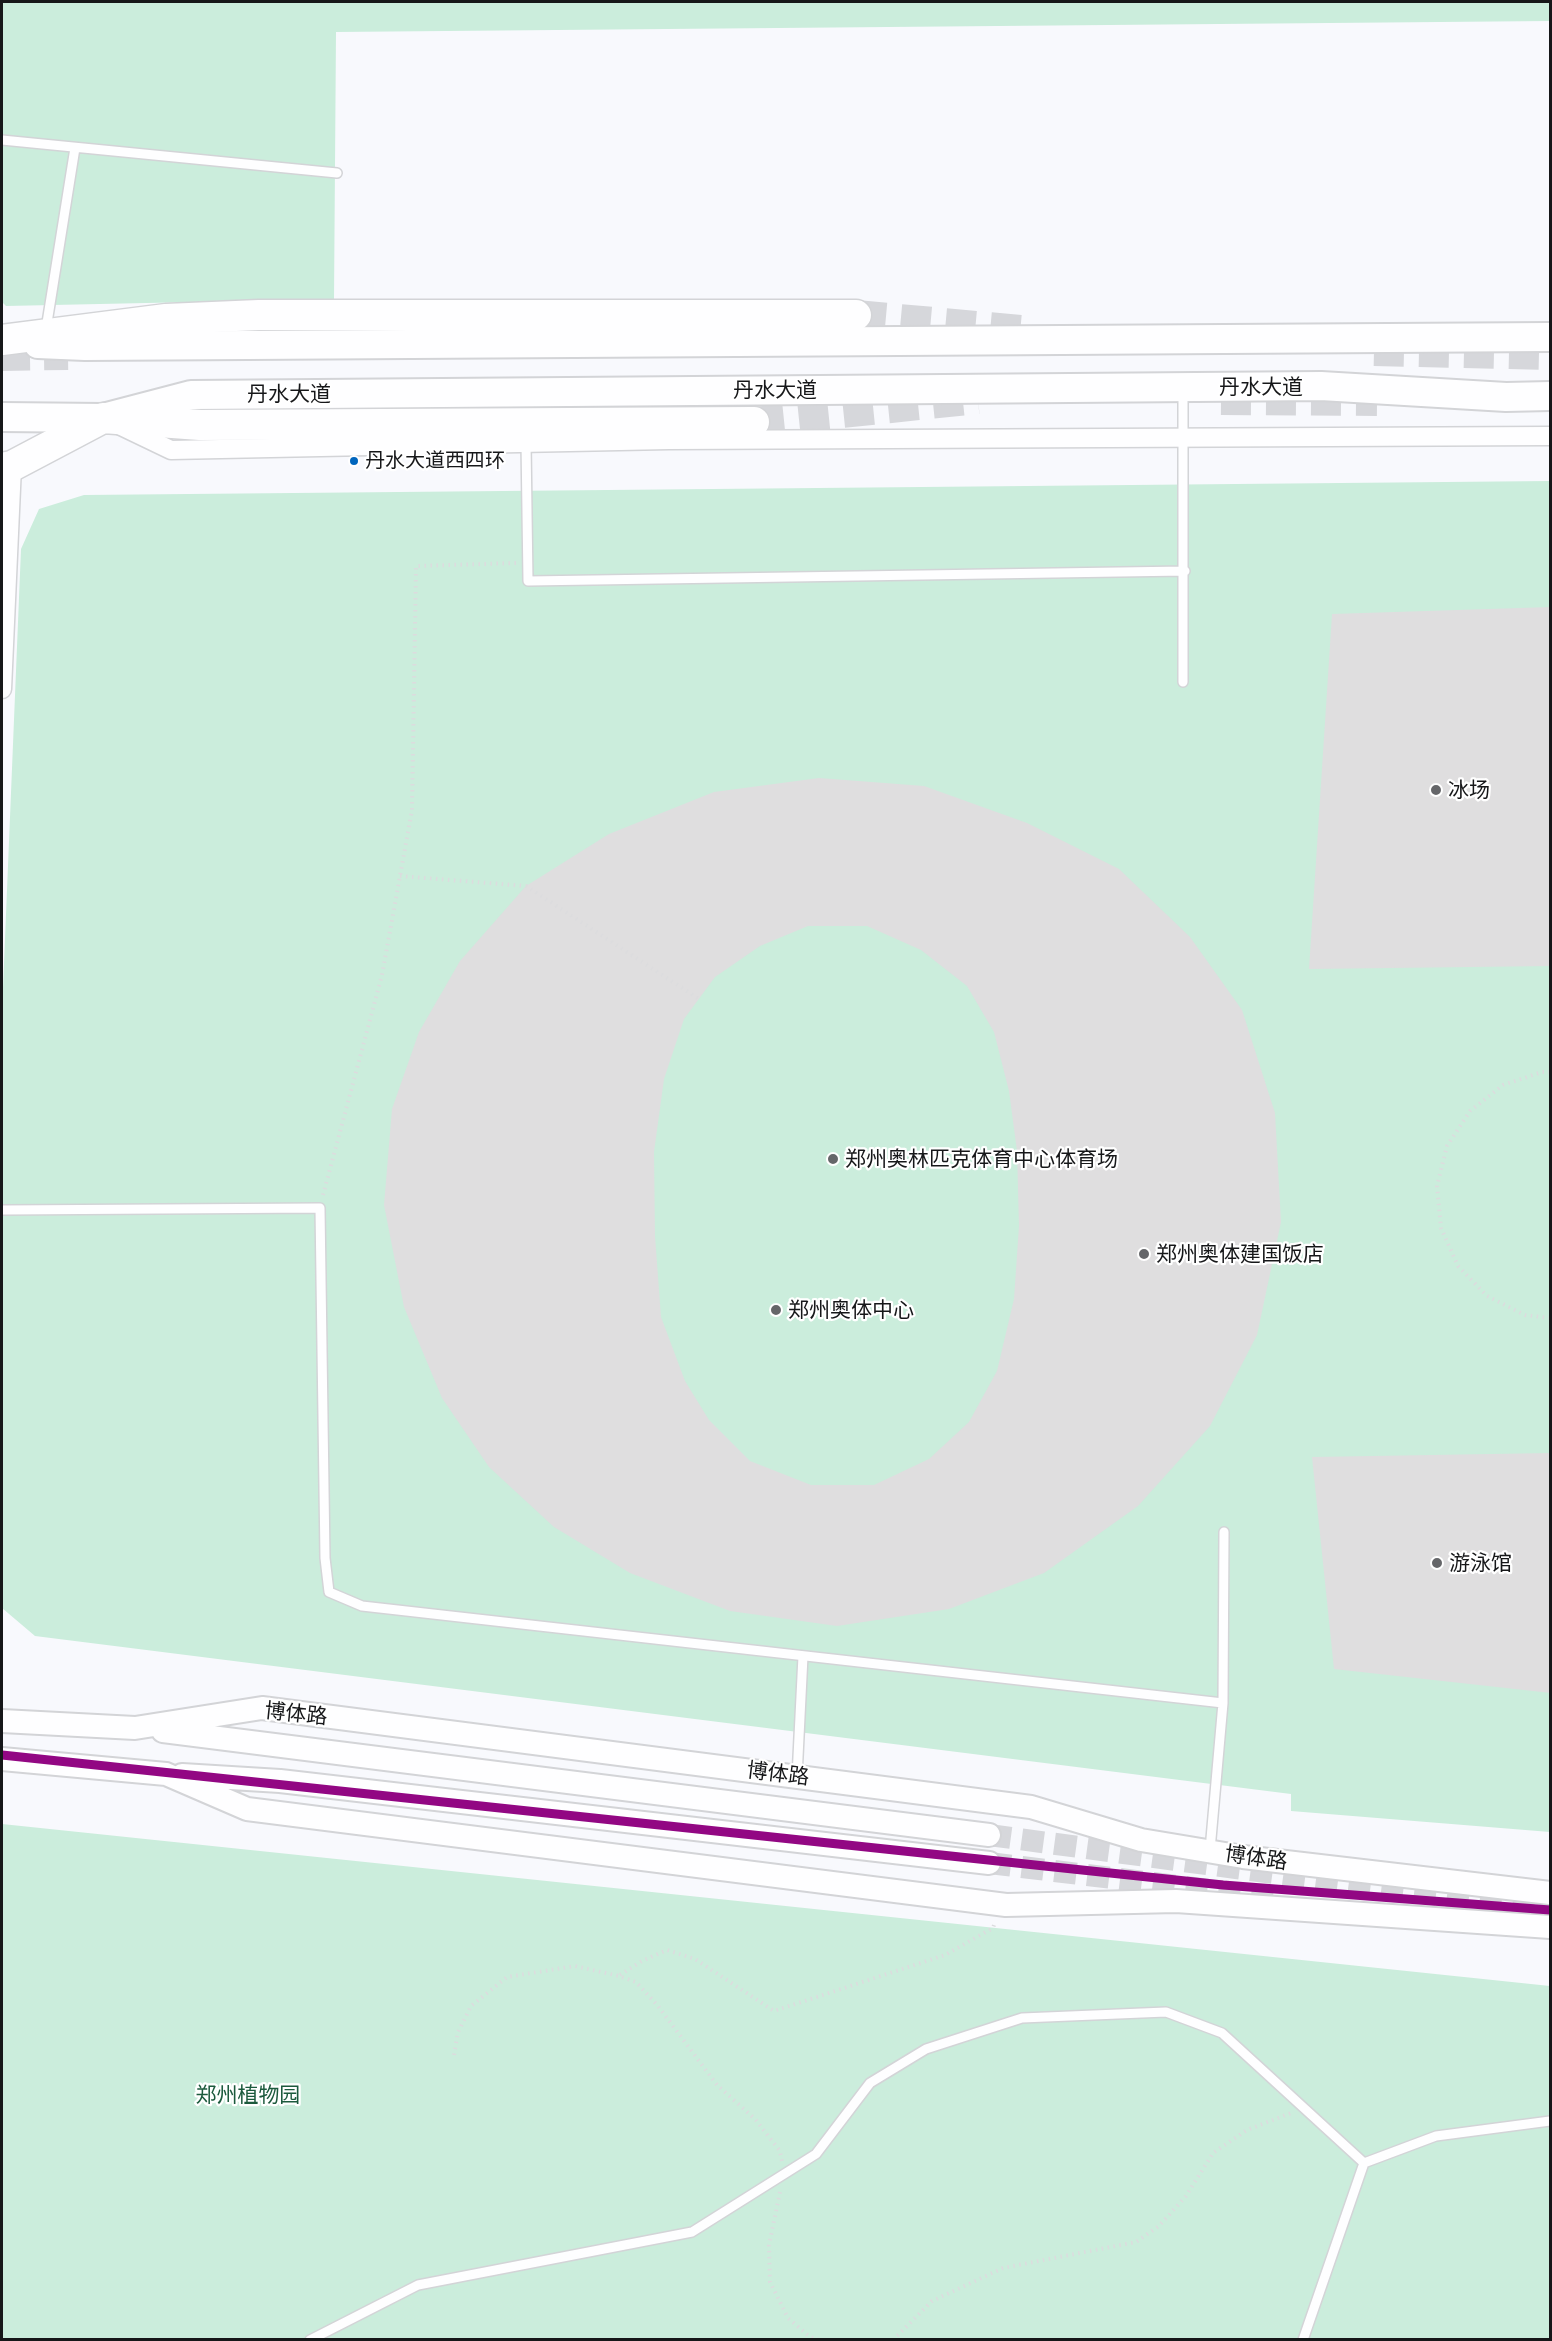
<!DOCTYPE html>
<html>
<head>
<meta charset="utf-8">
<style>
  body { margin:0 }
  #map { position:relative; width:1552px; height:2341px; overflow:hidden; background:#f8f9fd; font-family:"Asap Condensed",sans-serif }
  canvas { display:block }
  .frame { position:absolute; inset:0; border:3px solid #161719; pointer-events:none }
</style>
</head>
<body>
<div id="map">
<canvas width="1552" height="2341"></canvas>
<div class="frame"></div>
</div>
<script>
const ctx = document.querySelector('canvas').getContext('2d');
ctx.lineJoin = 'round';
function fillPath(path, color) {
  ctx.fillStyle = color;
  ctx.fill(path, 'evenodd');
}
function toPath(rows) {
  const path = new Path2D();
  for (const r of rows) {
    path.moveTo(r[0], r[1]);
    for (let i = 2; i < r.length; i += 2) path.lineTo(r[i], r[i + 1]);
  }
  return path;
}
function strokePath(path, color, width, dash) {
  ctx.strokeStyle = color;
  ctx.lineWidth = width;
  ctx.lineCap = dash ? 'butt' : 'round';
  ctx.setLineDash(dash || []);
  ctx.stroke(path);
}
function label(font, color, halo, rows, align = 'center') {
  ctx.font = font + ' "Asap Condensed","Noto Sans SC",sans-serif';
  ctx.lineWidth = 4.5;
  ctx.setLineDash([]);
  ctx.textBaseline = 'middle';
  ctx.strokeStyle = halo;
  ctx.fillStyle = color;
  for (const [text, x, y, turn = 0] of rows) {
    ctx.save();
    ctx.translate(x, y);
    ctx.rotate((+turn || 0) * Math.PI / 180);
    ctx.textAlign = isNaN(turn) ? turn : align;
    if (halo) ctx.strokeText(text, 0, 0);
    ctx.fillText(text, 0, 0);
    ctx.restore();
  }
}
const green = toPath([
  [2,2,1550,2,1550,21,336,32,334,299,6,306,2,302],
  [1550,481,1550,1832,1291,1811,1291,1794,35,1636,2,1608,2,1012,21,549,39,509,84,495],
  [2,1824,1550,1986,1550,2339,2,2339]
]);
const building = toPath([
  [1551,607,1551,966,1309,969,1332,614],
  [819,778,924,786,1027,823,1119,869,1190,937,1242,1010,1275,1113,1281,1222,1257,1335,1210,1426,1138,1506,1044,1573,949,1609,837,1626,730,1611,630,1573,554,1527,489,1467,442,1398,404,1307,384,1205,392,1109,419,1032,460,961,526,886,609,834,714,792],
  [808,926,867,926,921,950,967,986,994,1032,1009,1091,1017,1151,1019,1226,1014,1299,997,1371,969,1422,929,1459,874,1485,811,1485,750,1461,709,1420,685,1381,661,1317,655,1236,654,1152,664,1079,684,1019,715,977,760,946],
  [1551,1453,1551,1693,1334,1669,1312,1457]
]);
const tertiaryTunnel = toPath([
  [989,1835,1550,1910],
  [989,1863,1276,1898]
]);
const primaryTunnel = toPath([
  [2,357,68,356]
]);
const trunkTunnel = toPath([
  [856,315,1021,330],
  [1374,351,1550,355],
  [1221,400,1377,401],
  [297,410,528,406],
  [754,422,978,399]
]);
const path = toPath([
  [400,876,526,886,699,999],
  [1550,1072,1542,1072,1503,1085,1470,1111,1447,1146,1437,1186,1441,1228,1458,1266,1487,1296,1525,1315,1550,1318],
  [323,1195,382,975,412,810,416,566,516,563],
  [620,1975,642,1961,667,1950,695,1959,774,2011,945,1955,993,1928,995,1922],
  [454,2055,458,2032,471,2006,507,1977,575,1966,619,1976,636,1982,658,2006,717,2085,755,2119,780,2151,782,2161],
  [780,2192,769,2245,770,2282,788,2318,810,2337,820,2340],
  [893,2340,932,2301,1003,2268,1136,2242,1159,2226,1186,2196,1213,2153,1247,2130,1291,2113]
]);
const service = toPath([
  [2,140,337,173],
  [46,329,75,148],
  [526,443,528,581,1185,571],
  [1183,682,1183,390],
  [2,1210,320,1208,325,1558,329,1592,362,1606,1223,1703,1210,1850],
  [1223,1703,1224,1532],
  [797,1777,803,1656],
  [1364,2163,1436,2136,1550,2121],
  [310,2340,418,2285,692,2232,816,2154,870,2083,926,2049,1022,2018,1166,2012,1222,2033,1364,2163,1303,2340]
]);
const minor = toPath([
  [121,426,171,450,669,440,1550,436],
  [2,689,12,466]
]);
const tertiary = toPath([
  [2,1721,135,1728,262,1708,1031,1807,1141,1840,1243,1857,1550,1893],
  [163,1731,989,1835],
  [2,1759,166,1774,247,1809,1006,1905,1176,1901,1550,1927],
  [182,1775,280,1781,989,1863]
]);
const primary = toPath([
  [38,344,85,346,1550,337],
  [2,417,103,418,191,395,1321,386,1506,397,1550,396]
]);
const trunk = toPath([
  [2,340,166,319,259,315,856,315],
  [2,468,12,466,103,418,200,425,754,422]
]);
const metro1 = toPath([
  [2,1755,1223,1885,1550,1910]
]);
const markers = [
  [354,461,5,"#0065bd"],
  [1436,790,6,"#656669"],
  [833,1159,6,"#656669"],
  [1144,1254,6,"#656669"],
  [776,1310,6,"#656669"],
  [1437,1563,6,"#656669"]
];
const busNames = [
  ["丹水大道西四环",365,461]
];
const streetNames = [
  ["丹水大道",1261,387],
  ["丹水大道",775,390],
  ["丹水大道",289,394],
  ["博体路",296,1714,6],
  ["博体路",778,1774,7],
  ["博体路",1256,1858,8]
];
const poiNames = [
  ["冰场",1448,790],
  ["郑州奥林匹克体育中心体育场",845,1159],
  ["郑州奥体建国饭店",1156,1254],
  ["郑州奥体中心",788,1310],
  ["游泳馆",1449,1563]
];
const parkNames = [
  ["郑州植物园",248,2095]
];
fillPath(green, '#cbeddc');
fillPath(building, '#dfdedf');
strokePath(tertiaryTunnel, '#d6d7db', 22, [22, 11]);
strokePath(primaryTunnel, '#d6d7db', 28, [28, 14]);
strokePath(trunkTunnel, '#d6d7db', 30, [30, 15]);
strokePath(service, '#d3d4d7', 12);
strokePath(minor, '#d3d4d7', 21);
strokePath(tertiary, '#d3d4d7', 26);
strokePath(primary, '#d3d4d7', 32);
strokePath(trunk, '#d3d4d7', 33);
strokePath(path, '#dcdcde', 4, [1.5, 4.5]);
strokePath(service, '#fefeff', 9);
strokePath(minor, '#fefeff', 18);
strokePath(tertiary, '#fefeff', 22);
strokePath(primary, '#fefeff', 28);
strokePath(trunk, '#fefeff', 30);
strokePath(metro1, '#920783', 9);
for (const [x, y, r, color] of markers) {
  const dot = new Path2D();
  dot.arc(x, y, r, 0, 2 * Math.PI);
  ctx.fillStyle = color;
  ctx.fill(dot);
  strokePath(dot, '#fff', 2);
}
label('20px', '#161719', '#fff', busNames, 'left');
label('21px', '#161719', '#fff', streetNames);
label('21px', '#161719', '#fff', poiNames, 'left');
label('21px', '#1c5a3d', '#fff', parkNames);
</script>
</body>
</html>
